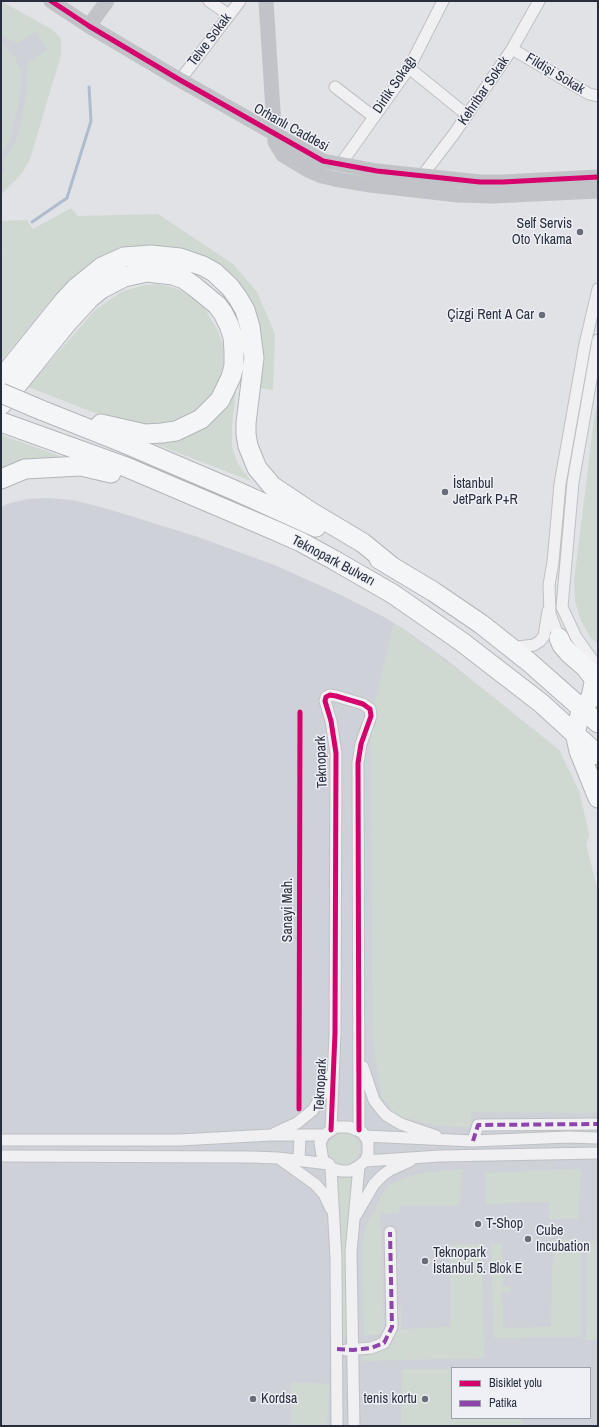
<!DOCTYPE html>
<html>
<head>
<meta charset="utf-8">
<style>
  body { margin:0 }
  #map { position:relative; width:599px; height:1427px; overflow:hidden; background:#e0e2e5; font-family:"Archivo Narrow",sans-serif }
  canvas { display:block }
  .frame { position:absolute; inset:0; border:2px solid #282e3e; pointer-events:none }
  .legend { position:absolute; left:451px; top:1367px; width:140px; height:52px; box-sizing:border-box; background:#eef0f5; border:1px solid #9fa2ac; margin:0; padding:5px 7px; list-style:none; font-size:12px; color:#282e3e }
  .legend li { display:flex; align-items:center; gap:8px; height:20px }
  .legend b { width:20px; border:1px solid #9fa2ac }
</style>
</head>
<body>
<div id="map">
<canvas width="599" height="1427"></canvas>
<div class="frame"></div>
<ul class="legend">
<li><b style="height:5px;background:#d6006c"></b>Bisiklet yolu</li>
<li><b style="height:5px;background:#8e44ad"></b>Patika</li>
</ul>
</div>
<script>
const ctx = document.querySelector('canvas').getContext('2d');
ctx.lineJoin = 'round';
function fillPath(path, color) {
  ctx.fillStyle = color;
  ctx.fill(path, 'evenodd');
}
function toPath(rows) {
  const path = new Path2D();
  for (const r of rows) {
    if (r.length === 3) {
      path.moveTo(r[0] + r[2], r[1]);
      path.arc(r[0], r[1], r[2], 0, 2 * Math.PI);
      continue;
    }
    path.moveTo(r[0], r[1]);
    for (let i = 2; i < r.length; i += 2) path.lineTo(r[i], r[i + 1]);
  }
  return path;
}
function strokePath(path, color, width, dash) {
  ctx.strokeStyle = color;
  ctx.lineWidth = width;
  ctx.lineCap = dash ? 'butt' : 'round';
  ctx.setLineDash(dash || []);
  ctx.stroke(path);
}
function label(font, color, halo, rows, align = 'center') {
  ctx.font = font + ' "Archivo Narrow",sans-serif';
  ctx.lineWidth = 3;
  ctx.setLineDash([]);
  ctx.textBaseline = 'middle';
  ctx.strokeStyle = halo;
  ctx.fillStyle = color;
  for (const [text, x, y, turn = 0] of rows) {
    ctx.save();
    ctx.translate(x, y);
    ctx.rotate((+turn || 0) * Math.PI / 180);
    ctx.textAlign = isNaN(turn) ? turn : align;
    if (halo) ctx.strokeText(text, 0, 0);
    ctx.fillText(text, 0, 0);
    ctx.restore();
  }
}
const built = toPath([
  [1,11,52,42,1,185],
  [49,498,73,500,108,509,198,537,277,566,341,595,384,617,405,630,443,657,559,750,579,791,589,835,586,845,598,893,598,1426,1,1426,1,507,7,504,27,499],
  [452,1368,590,1368,590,1418,452,1418]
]);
const green = toPath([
  [1,1,53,30,61,39,61,55,30,159,23,172,1,195,1,174,5,169,2,164,16,140,21,124,26,93,27,69,29,62,47,50,37,33,35,32,19,43,10,40,1,34],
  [1,43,15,57,21,72,21,88,17,110,10,139,1,155],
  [71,208,78,216,158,214,233,264,257,292,275,334,273,390,259,388,251,310,180,249,168,246,145,245,127,248,95,261,77,274,51,300,1,361,1,257,3,253,1,251,1,221,27,220,33,229],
  [157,284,171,287,183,291,205,309,218,331,223,346,224,366,221,378,215,390,206,403,195,412,173,423,144,425,103,416,28,387,95,310,123,291,145,285],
  [238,375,232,423,232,447,238,464,251,481,148,441,172,436],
  [598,398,598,644,591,638,581,621,575,601,574,581,593,428],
  [1,435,60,456,59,462,1,471],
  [394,623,478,685,559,750,579,791,589,835,586,845,598,893,598,1113,471,1112,471,1127,456,1127,435,1125,404,1118,392,1111,382,1097,373,1045,370,721],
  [344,1149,16],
  [462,1169,460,1205,400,1205,399,1213,380,1213,384,1328,378,1335,364,1335,362,1248,365,1229,371,1214,374,1213,381,1196,389,1185,405,1178,422,1173],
  [581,1169,578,1219,549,1219,549,1202,486,1204,485,1173],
  [336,1178,353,1178,348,1211,346,1336,343,1339,341,1338,341,1220],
  [553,1239,582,1240,581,1337,494,1338,491,1243,502,1244,503,1286,510,1287,509,1293,502,1293,503,1328,551,1327],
  [587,1241,598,1241,598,1340,586,1340],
  [481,1244,484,1358,363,1361,361,1352,385,1347,394,1337,397,1328,396,1308,401,1307,401,1329,450,1327,450,1245],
  [402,1369,452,1369,452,1418,522,1418,522,1426,401,1426],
  [291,1382,329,1384,327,1426,291,1426]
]);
const stream = toPath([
  [32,222,67,198,91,121,89,87]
]);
const street = toPath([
  [209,1,229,15],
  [512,49,589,94,598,96],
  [409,68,467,115],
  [180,80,240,1],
  [335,87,374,117],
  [340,165,409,68,443,1],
  [422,176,454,134,512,49,539,1],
  [598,340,573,482,562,607,576,637,598,668],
  [559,638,550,614,549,585,553,562,560,484,585,344,598,289],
  [511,648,534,645,540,641,544,636,548,611],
  [363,1067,374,1100,380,1108,386,1115,401,1124,436,1136],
  [331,1130,335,1033,336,753,331,721,325,701,326,697,330,695,336,696,363,704,370,709,371,716,361,744,358,763,359,1130],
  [275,1133,297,1123,313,1110,325,1090,330,1076],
  [365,1136,473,1141,568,1137,598,1138],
  [1,1140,179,1140,271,1135,324,1135],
  [473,1141,478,1125,598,1124],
  [1,1156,251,1157,278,1158,329,1164],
  [280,1159,315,1184,324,1194,331,1209],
  [299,1160,300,1135],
  [365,1161,440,1156,598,1153],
  [331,1168,336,1258,337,1426],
  [356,1215,374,1184,383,1175,390,1170,410,1161],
  [346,1350,371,1348,384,1343,392,1327,390,1232],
  [354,1426,351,1252,359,1166,365,1161,368,1155,368,1141,362,1132,349,1127,336,1127,324,1135,320,1143,323,1161,329,1164,331,1168,341,1171,350,1171,359,1166]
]);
const secondary = toPath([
  [51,1,89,26,180,80,323,161,377,171,480,182,503,182,598,177],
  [266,1,275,142,283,155,308,170,322,176,335,179,370,185,458,195,493,196,598,191],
  [89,26,107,1]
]);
const highway = toPath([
  [1,379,63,302,76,288,102,267,124,257,151,255,180,258,203,266,214,272,230,287,238,298,245,310,250,327,254,358,246,423,246,434,248,446,257,468,272,486,311,512,363,543,390,565],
  [1,405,67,323,90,298,101,289,124,277,147,272,173,275,184,279,195,287,217,305,223,313,229,325,233,337,234,351,234,366,231,377,220,400,201,419,176,431,162,433,145,434,101,424],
  [41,410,124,443,234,490,316,527],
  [1,422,126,467,267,527,301,542,334,560,393,594,462,642,541,703,598,755],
  [1,479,25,469,81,466,111,473],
  [379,559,434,592,481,624,529,662,598,723],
  [559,638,562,645,569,653,585,667,593,677,594,683,591,697],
  [598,690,582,708,575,733,579,751,598,798]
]);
const highwayBridge = toPath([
  [1,393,41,410]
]);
const quiet = toPath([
  [473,1141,478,1125,598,1124],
  [337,1349,353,1350,371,1348,384,1343,392,1327,390,1232]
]);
const cycleway = toPath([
  [51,1,89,26,180,80,323,161,377,171,480,182,503,182,598,177],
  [299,1109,300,712],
  [331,1130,335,1033,336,753,331,721,325,701,326,697,330,695,336,696,363,704,370,709,371,716,361,744,358,763,359,1130]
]);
const markers = [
  [580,232,4,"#686d78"],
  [542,315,4,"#686d78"],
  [445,492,4,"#686d78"],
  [478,1224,4,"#686d78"],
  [528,1239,4,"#686d78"],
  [425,1261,4,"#686d78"],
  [253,1399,4,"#686d78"],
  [425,1399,4,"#686d78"]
];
const streetNames = [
  ["Telve Sokak",210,40,-53],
  ["Fildişi Sokak",555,74,31],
  ["Dirlik Sokağı",395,85,-56],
  ["Kehribar Sokak",484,91,-56],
  ["Orhanlı Caddesi",291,128,29],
  ["Teknopark Bulvarı",333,561,28],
  ["Teknopark",322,762,-92],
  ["Sanayi Mah.",288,910,-90],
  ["Teknopark",321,1085,-87]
];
const poiNames = [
  ["Self Servis",572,224,"right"],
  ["Oto Yıkama",572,240,"right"],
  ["Çizgi Rent A Car",534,315,"right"],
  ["İstanbul",453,484],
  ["JetPark P+R",453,500],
  ["T-Shop",486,1224],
  ["Cube",536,1231],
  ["Incubation",536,1247],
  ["Teknopark",433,1253],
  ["İstanbul 5. Blok E",433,1269],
  ["Kordsa",261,1399],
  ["tenis kortu",417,1399,"right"]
];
fillPath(built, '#ced1d8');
fillPath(green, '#d0d9d1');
strokePath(stream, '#afbccf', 3);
strokePath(street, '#bec0c3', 13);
strokePath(highway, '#b2b5ba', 21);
strokePath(street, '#f0f0f2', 11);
strokePath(secondary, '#c1c3c8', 15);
strokePath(highway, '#f4f5f6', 19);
strokePath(highwayBridge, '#b2b5ba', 21, []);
strokePath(highwayBridge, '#f4f5f6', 19);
strokePath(quiet, '#8e44ad', 4, [8, 4]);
strokePath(cycleway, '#d6006c', 5);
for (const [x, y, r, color] of markers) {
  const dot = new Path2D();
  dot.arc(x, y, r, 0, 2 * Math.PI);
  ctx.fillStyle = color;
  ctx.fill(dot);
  strokePath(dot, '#eef0f5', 1.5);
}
label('14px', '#282e3e', '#eef0f5', streetNames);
label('14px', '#282e3e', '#eef0f5', poiNames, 'left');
</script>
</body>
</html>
